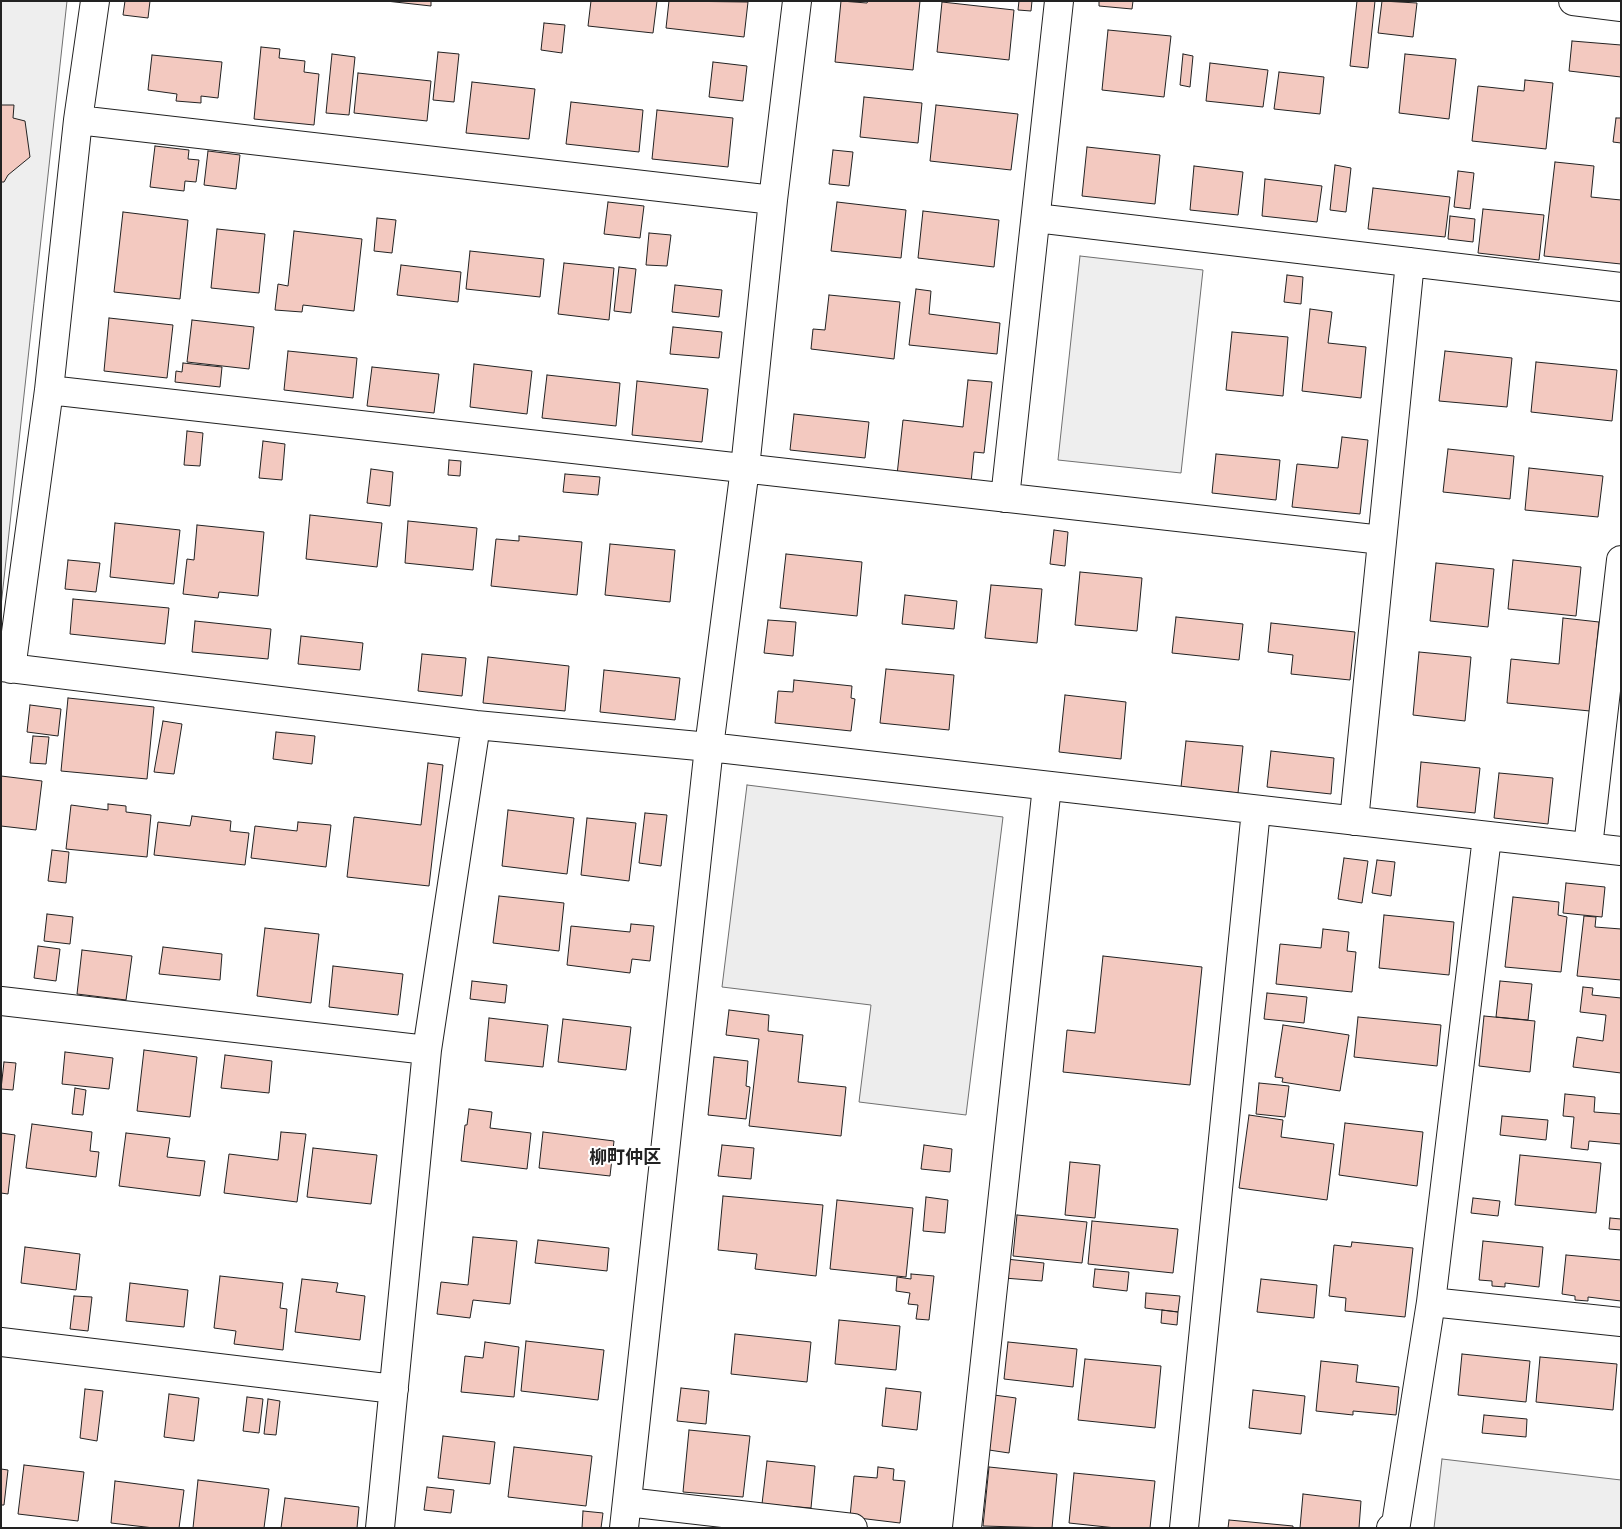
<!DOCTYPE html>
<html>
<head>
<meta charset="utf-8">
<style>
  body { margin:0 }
  #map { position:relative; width:1622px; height:1529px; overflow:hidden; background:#fff; font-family:"Fira Sans Condensed",sans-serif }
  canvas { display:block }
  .frame { position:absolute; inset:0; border:2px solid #222; pointer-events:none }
</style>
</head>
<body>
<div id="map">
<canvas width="1622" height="1529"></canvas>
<div class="frame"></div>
</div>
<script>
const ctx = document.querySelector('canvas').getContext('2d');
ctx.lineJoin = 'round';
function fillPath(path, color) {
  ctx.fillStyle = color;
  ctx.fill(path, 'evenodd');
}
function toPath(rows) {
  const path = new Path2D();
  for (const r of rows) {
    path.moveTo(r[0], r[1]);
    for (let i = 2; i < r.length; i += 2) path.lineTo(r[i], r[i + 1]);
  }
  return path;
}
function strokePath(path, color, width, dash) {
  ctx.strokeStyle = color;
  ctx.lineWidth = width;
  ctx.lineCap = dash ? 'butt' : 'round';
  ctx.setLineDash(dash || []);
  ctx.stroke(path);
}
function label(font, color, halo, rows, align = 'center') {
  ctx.font = font + ' "Fira Sans Condensed","Noto Sans JP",sans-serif';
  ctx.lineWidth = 4;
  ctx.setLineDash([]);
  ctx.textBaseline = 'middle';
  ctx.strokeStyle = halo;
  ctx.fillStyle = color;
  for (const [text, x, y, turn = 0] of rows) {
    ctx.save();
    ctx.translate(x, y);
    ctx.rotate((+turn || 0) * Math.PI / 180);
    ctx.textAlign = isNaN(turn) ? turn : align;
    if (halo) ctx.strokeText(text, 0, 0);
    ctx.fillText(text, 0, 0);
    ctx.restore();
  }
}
const green = toPath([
  [1,1,67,1,1,606,1,1],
  [1080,256,1203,270,1181,473,1058,460,1080,256],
  [1442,1459,1621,1480,1621,1528,1434,1528,1442,1459]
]);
const parking = toPath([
  [747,785,1003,817,966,1115,859,1102,871,1005,722,987,747,785]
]);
const building = toPath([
  [125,1,150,1,148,18,123,15,125,1],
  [386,1,431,1,431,6,386,1],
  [591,1,657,1,653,33,588,26,591,1],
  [669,1,748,2,744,37,666,28,669,1],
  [841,1,867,3,868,1,920,1,913,70,835,62,841,1],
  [1019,1,1032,1,1031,11,1018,10,1019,1],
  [1099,1,1133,1,1132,9,1099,6,1099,1],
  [1357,1,1375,1,1368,68,1350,66,1357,1],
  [1382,1,1417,3,1413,37,1378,33,1382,1],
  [942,2,1014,10,1009,60,937,52,942,2],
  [544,23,565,25,562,53,541,50,544,23],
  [1108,30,1171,36,1164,97,1102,90,1108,30],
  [1572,41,1621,45,1621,77,1569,71,1572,41],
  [261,47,280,49,279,58,305,61,304,72,319,74,314,125,254,119,261,47],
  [438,52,459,54,454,102,433,100,438,52],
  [332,54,355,57,349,115,326,113,332,54],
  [1183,54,1193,56,1190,87,1180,85,1183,54],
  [1405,54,1456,59,1449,119,1399,113,1405,54],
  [152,55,222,62,218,98,201,96,201,103,176,101,177,94,148,90,152,55],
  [713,62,747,66,743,101,709,97,713,62],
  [1210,63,1268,70,1263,107,1206,101,1210,63],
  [1279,72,1324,77,1320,114,1274,109,1279,72],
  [358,73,431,81,427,121,354,113,358,73],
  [1525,80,1553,83,1546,149,1472,141,1478,86,1524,91,1525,80],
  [472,82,535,89,529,139,466,133,472,82],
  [864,97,922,103,918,143,860,137,864,97],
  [571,102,643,110,639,152,566,144,571,102],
  [1,105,14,105,13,118,25,121,30,157,8,175,4,182,1,182,1,105],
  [936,105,1018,114,1011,170,930,161,936,105],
  [657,110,733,118,728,167,652,159,657,110],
  [1616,118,1621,118,1621,143,1613,142,1616,118],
  [155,146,189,150,188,159,199,160,196,182,185,181,184,191,150,187,155,146],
  [1087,147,1160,155,1155,204,1082,196,1087,147],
  [833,150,853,152,849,186,829,184,833,150],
  [208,151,240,155,236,189,204,185,208,151],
  [1555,162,1594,166,1591,197,1621,200,1621,264,1544,256,1555,162],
  [1335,165,1351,168,1346,212,1330,210,1335,165],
  [1194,166,1243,172,1238,215,1190,210,1194,166],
  [1458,171,1474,173,1470,209,1454,207,1458,171],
  [1265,179,1322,186,1317,222,1262,216,1265,179],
  [1373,188,1450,197,1445,237,1368,229,1373,188],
  [608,202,644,206,640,238,604,234,608,202],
  [837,202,906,210,901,258,831,251,837,202],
  [1483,209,1544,215,1539,260,1478,253,1483,209],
  [923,211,999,220,994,267,918,258,923,211],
  [123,212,188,220,180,299,114,292,123,212],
  [1450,216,1475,219,1473,242,1448,239,1450,216],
  [377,218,396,220,392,253,374,251,377,218],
  [217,229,265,234,259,293,211,288,217,229],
  [294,231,362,239,354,311,303,305,302,312,275,310,278,284,288,286,294,231],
  [649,233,671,235,667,266,646,265,649,233],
  [470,251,544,259,540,297,466,289,470,251],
  [564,263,614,268,609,320,558,314,564,263],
  [401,265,461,272,458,302,397,295,401,265],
  [619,267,636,269,631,313,614,311,619,267],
  [1287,275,1303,277,1301,304,1284,302,1287,275],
  [675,285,722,290,719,317,672,312,675,285],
  [916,289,931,291,929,314,1000,323,997,354,909,345,916,289],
  [829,295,900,302,894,359,811,349,813,329,825,330,829,295],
  [1310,309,1332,312,1328,343,1366,347,1361,398,1302,391,1310,309],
  [109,318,173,325,167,378,104,371,109,318],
  [192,320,254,327,249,369,187,362,192,320],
  [673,327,722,332,719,358,670,354,673,327],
  [1232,332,1288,337,1283,396,1226,390,1232,332],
  [288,351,357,358,353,398,284,390,288,351],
  [1445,351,1512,358,1507,407,1439,401,1445,351],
  [1536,362,1617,370,1612,421,1531,412,1536,362],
  [183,363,222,367,220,387,175,382,176,371,182,372,183,363],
  [474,364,532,371,527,414,470,407,474,364],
  [372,367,439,374,434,413,367,406,372,367],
  [547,375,620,383,616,426,542,418,547,375],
  [968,380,992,382,984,453,974,452,971,483,897,475,903,420,963,427,968,380],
  [637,381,708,389,702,442,632,435,637,381],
  [794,414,869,422,865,458,790,450,794,414],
  [187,431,203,433,200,466,184,465,187,431],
  [1342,437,1368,440,1360,514,1292,507,1297,464,1338,468,1342,437],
  [263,441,285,444,282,480,259,478,263,441],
  [1448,449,1514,456,1510,499,1443,492,1448,449],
  [1216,454,1280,460,1276,500,1212,493,1216,454],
  [449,460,461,461,460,476,448,475,449,460],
  [1529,468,1603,476,1598,517,1525,510,1529,468],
  [371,469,393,472,390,506,367,503,371,469],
  [565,474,600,477,598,495,563,492,565,474],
  [310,515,382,523,377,567,306,559,310,515],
  [408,521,477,528,473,570,405,563,408,521],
  [115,523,180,530,174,584,110,577,115,523],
  [197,525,264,532,258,596,219,592,218,598,183,594,187,559,194,560,197,525],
  [1054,530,1068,532,1065,566,1050,564,1054,530],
  [519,536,582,542,577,595,491,586,496,539,519,541,519,536],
  [610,544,675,550,670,602,605,595,610,544],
  [786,554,862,562,857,616,780,608,786,554],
  [68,560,100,563,96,592,65,589,68,560],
  [1513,560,1581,567,1576,616,1508,609,1513,560],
  [1436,563,1494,569,1488,627,1430,621,1436,563],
  [1080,572,1142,578,1137,631,1075,625,1080,572],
  [991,585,1042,589,1037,643,985,638,991,585],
  [905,595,957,601,954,629,902,624,905,595],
  [73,599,169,608,165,644,70,634,73,599],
  [1176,617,1243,624,1239,660,1172,653,1176,617],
  [1563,618,1599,622,1590,711,1507,703,1511,659,1559,664,1563,618],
  [768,620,796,622,793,656,764,653,768,620],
  [195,621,271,629,268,659,192,652,195,621],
  [1271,623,1355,632,1350,680,1291,674,1293,655,1268,652,1271,623],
  [301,636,363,643,360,670,298,664,301,636],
  [1419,652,1471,657,1465,721,1413,715,1419,652],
  [422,654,466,658,462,696,418,691,422,654],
  [488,657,569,666,565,711,483,703,488,657],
  [886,669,954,675,949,730,880,723,886,669],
  [604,670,680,678,675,720,600,712,604,670],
  [794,680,852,686,851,698,855,699,851,731,775,723,778,691,793,692,794,680],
  [1065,695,1126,702,1121,759,1059,752,1065,695],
  [68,698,154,707,147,779,61,771,68,698],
  [30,705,61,709,58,736,27,732,30,705],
  [163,721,182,724,174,774,154,772,163,721],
  [276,732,315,736,312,764,273,759,276,732],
  [33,736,49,737,46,764,30,763,33,736],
  [1186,741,1243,746,1238,793,1181,787,1186,741],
  [1271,751,1334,758,1331,794,1267,787,1271,751],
  [1421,762,1480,768,1475,813,1417,807,1421,762],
  [428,763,443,765,429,886,347,877,354,817,421,825,428,763],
  [1499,773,1553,778,1548,824,1494,818,1499,773],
  [1,776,42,781,36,830,1,826,1,776],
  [108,804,126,806,126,812,151,815,147,857,66,849,71,805,108,810,108,804],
  [508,810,574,818,567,874,502,866,508,810],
  [645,813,667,815,661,866,639,863,645,813],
  [192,816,231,821,230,831,249,833,245,865,154,855,158,822,190,826,192,816],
  [587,818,636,823,629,881,581,875,587,818],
  [298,822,331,825,326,867,251,858,255,826,297,831,298,822],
  [52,850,69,852,66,883,48,881,52,850],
  [1344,858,1368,861,1362,903,1338,899,1344,858],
  [1377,860,1395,862,1391,896,1372,893,1377,860],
  [1566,883,1605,887,1602,917,1563,913,1566,883],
  [499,896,564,903,559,951,493,943,499,896],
  [1513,897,1559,902,1558,915,1567,917,1561,972,1505,967,1513,897],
  [47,914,73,917,70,944,44,941,47,914],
  [1384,915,1454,922,1449,975,1379,968,1384,915],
  [1584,916,1596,917,1595,927,1621,929,1621,980,1577,976,1584,916],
  [631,924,654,926,650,961,632,959,630,973,567,965,571,926,630,932,631,924],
  [265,928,319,934,311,1003,257,996,265,928],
  [1323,929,1349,932,1347,951,1356,952,1352,992,1276,984,1280,944,1321,948,1323,929],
  [38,946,60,949,56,981,34,978,38,946],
  [163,947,222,954,220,980,159,974,163,947],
  [82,950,132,956,126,1000,77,994,82,950],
  [1103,956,1202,967,1190,1085,1063,1072,1067,1030,1095,1033,1103,956],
  [333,966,403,974,398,1015,329,1007,333,966],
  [472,981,507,985,505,1003,470,999,472,981],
  [1500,981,1532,984,1528,1020,1496,1017,1500,981],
  [1583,987,1593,988,1592,995,1621,998,1621,1073,1573,1067,1577,1037,1603,1041,1606,1015,1580,1012,1583,987],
  [1267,993,1307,997,1304,1023,1264,1019,1267,993],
  [729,1010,769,1015,768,1031,803,1035,798,1082,846,1087,841,1136,749,1126,759,1039,726,1035,729,1010],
  [1484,1016,1535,1021,1530,1072,1479,1066,1484,1016],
  [1358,1017,1441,1025,1437,1066,1354,1057,1358,1017],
  [489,1018,548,1025,543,1067,485,1061,489,1018],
  [563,1019,631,1027,626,1070,558,1062,563,1019],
  [1283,1025,1349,1035,1340,1091,1282,1082,1283,1078,1275,1077,1283,1025],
  [144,1050,197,1057,190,1117,137,1111,144,1050],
  [65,1052,113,1058,109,1089,62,1084,65,1052],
  [225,1055,272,1061,269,1093,221,1088,225,1055],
  [714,1057,748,1061,746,1086,750,1087,746,1119,708,1115,714,1057],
  [4,1062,16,1063,13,1090,1,1089,4,1062],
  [1259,1083,1289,1086,1285,1117,1256,1114,1259,1083],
  [75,1088,86,1090,83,1115,72,1114,75,1088],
  [1565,1094,1595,1097,1594,1112,1621,1114,1621,1144,1589,1141,1588,1150,1571,1148,1574,1117,1563,1116,1565,1094],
  [469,1109,492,1112,490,1128,531,1133,527,1169,461,1161,465,1125,467,1125,469,1109],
  [1249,1115,1283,1120,1281,1137,1334,1144,1327,1200,1239,1188,1249,1115],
  [1502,1116,1548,1120,1546,1140,1500,1135,1502,1116],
  [1345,1123,1423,1132,1417,1186,1339,1175,1345,1123],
  [32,1124,92,1132,90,1151,99,1152,96,1177,26,1168,32,1124],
  [281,1132,306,1134,297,1202,224,1193,229,1154,278,1160,281,1132],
  [543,1132,614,1141,610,1176,539,1168,543,1132],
  [1,1133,15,1135,8,1194,1,1193,1,1133],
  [126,1133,170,1138,167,1157,205,1161,200,1196,119,1186,126,1133],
  [722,1145,754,1148,751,1179,718,1176,722,1145],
  [924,1145,952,1149,950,1172,921,1169,924,1145],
  [313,1148,377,1155,371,1204,307,1197,313,1148],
  [1520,1155,1601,1163,1596,1213,1515,1205,1520,1155],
  [1070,1162,1100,1165,1095,1218,1065,1215,1070,1162],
  [723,1196,823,1205,816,1276,755,1269,757,1254,718,1250,723,1196],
  [926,1197,948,1200,945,1233,923,1231,926,1197],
  [1473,1198,1500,1201,1498,1216,1471,1213,1473,1198],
  [837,1200,913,1208,906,1277,830,1269,837,1200],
  [1017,1215,1087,1222,1082,1263,1013,1256,1017,1215],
  [1610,1218,1621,1219,1621,1230,1609,1229,1610,1218],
  [1092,1221,1178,1229,1173,1273,1088,1264,1092,1221],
  [473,1237,517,1241,510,1304,473,1300,470,1318,437,1314,441,1282,468,1285,473,1237],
  [538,1240,609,1248,607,1271,535,1263,538,1240],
  [1483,1241,1543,1247,1539,1287,1505,1283,1505,1287,1492,1286,1492,1281,1479,1280,1483,1241],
  [1352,1242,1413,1248,1405,1317,1345,1311,1346,1298,1329,1296,1334,1245,1351,1247,1352,1242],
  [25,1247,80,1254,76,1290,21,1283,25,1247],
  [1566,1255,1621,1260,1621,1301,1588,1297,1588,1301,1575,1300,1575,1296,1562,1294,1566,1255],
  [1006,1259,1044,1263,1042,1281,1004,1278,1006,1259],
  [1095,1269,1129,1272,1127,1291,1093,1287,1095,1269],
  [911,1274,934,1276,929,1320,916,1319,918,1305,908,1304,910,1293,896,1291,897,1277,911,1279,911,1274],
  [220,1276,283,1283,280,1308,287,1309,283,1350,234,1344,236,1331,214,1328,220,1276],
  [302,1279,338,1283,336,1292,365,1296,360,1340,295,1332,302,1279],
  [1261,1279,1317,1285,1314,1318,1257,1312,1261,1279],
  [130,1283,188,1290,184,1327,126,1321,130,1283],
  [1146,1293,1180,1296,1178,1312,1145,1308,1146,1293],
  [74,1296,92,1297,88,1331,70,1329,74,1296],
  [1162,1310,1178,1312,1177,1325,1161,1323,1162,1310],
  [839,1320,900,1326,896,1370,835,1364,839,1320],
  [735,1334,811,1342,807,1382,731,1374,735,1334],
  [526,1341,604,1350,598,1400,521,1391,526,1341],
  [485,1342,519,1347,514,1397,461,1392,465,1356,483,1358,485,1342],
  [1008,1342,1077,1349,1073,1387,1004,1379,1008,1342],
  [1462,1354,1530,1361,1526,1402,1458,1395,1462,1354],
  [1540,1357,1617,1364,1613,1410,1536,1402,1540,1357],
  [1085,1359,1161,1366,1155,1428,1078,1420,1085,1359],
  [1321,1361,1358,1365,1356,1382,1399,1387,1396,1415,1353,1411,1353,1415,1316,1411,1321,1361],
  [681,1388,709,1391,706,1424,677,1421,681,1388],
  [886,1388,921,1392,917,1430,882,1426,886,1388],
  [85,1389,103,1391,97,1441,80,1438,85,1389],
  [1253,1390,1305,1396,1301,1434,1249,1428,1253,1390],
  [169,1394,199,1398,194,1441,164,1437,169,1394],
  [994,1395,1016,1398,1009,1453,989,1450,994,1395],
  [247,1397,263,1399,259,1433,243,1431,247,1397],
  [268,1399,280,1401,276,1435,264,1434,268,1399],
  [1484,1415,1527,1419,1526,1437,1482,1433,1484,1415],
  [689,1430,750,1436,743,1497,683,1492,689,1430],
  [443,1436,495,1442,490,1484,438,1478,443,1436],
  [514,1447,592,1456,586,1506,508,1497,514,1447],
  [767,1461,815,1466,811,1508,762,1504,767,1461],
  [24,1465,84,1472,78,1521,18,1514,24,1465],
  [878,1467,894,1469,893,1480,905,1481,900,1523,850,1517,854,1476,877,1478,878,1467],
  [989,1467,1057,1474,1052,1528,983,1526,989,1467],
  [1,1469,8,1470,4,1505,1,1505,1,1469],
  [1074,1473,1155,1481,1150,1528,1116,1528,1069,1523,1074,1473],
  [198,1480,269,1489,264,1528,193,1528,198,1480],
  [115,1481,184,1490,179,1528,154,1528,111,1523,115,1481],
  [427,1487,454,1490,451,1513,424,1510,427,1487],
  [1303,1494,1361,1501,1359,1528,1300,1528,1303,1494],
  [285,1498,359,1507,357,1528,281,1528,285,1498],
  [583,1511,603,1513,601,1528,582,1528,583,1511],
  [1229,1520,1293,1526,1293,1528,1228,1528,1229,1520]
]);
const street = toPath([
  [1573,1,1621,7],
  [78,120,773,200],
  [1036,218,1621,287],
  [49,390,1382,540],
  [1005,498,1059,1],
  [1,667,476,725,709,747,1621,851],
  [11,669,49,390,78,120,95,1],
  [1354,821,1410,262],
  [1588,847,1621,560],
  [1,1001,427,1050],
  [1431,1302,1621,1322],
  [1,1342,394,1389],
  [627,1502,853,1528],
  [380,1528,427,1050,476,725],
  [624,1528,709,747,745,468,773,200,797,1],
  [967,1528,1047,786],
  [1184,1528,1256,810],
  [1391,1528,1396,1524,1431,1302,1487,837]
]);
const quarterNames = [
  ["柳町仲区",625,1158]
];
fillPath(green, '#eee');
strokePath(green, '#6f6f6f', 1);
fillPath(parking, '#ededed');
strokePath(parking, '#6f6f6f', 1);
fillPath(building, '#f3c9c0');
strokePath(building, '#222', 1);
strokePath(street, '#222', 30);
strokePath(street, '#fff', 28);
label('bold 18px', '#222', '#fff', quarterNames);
</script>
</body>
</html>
